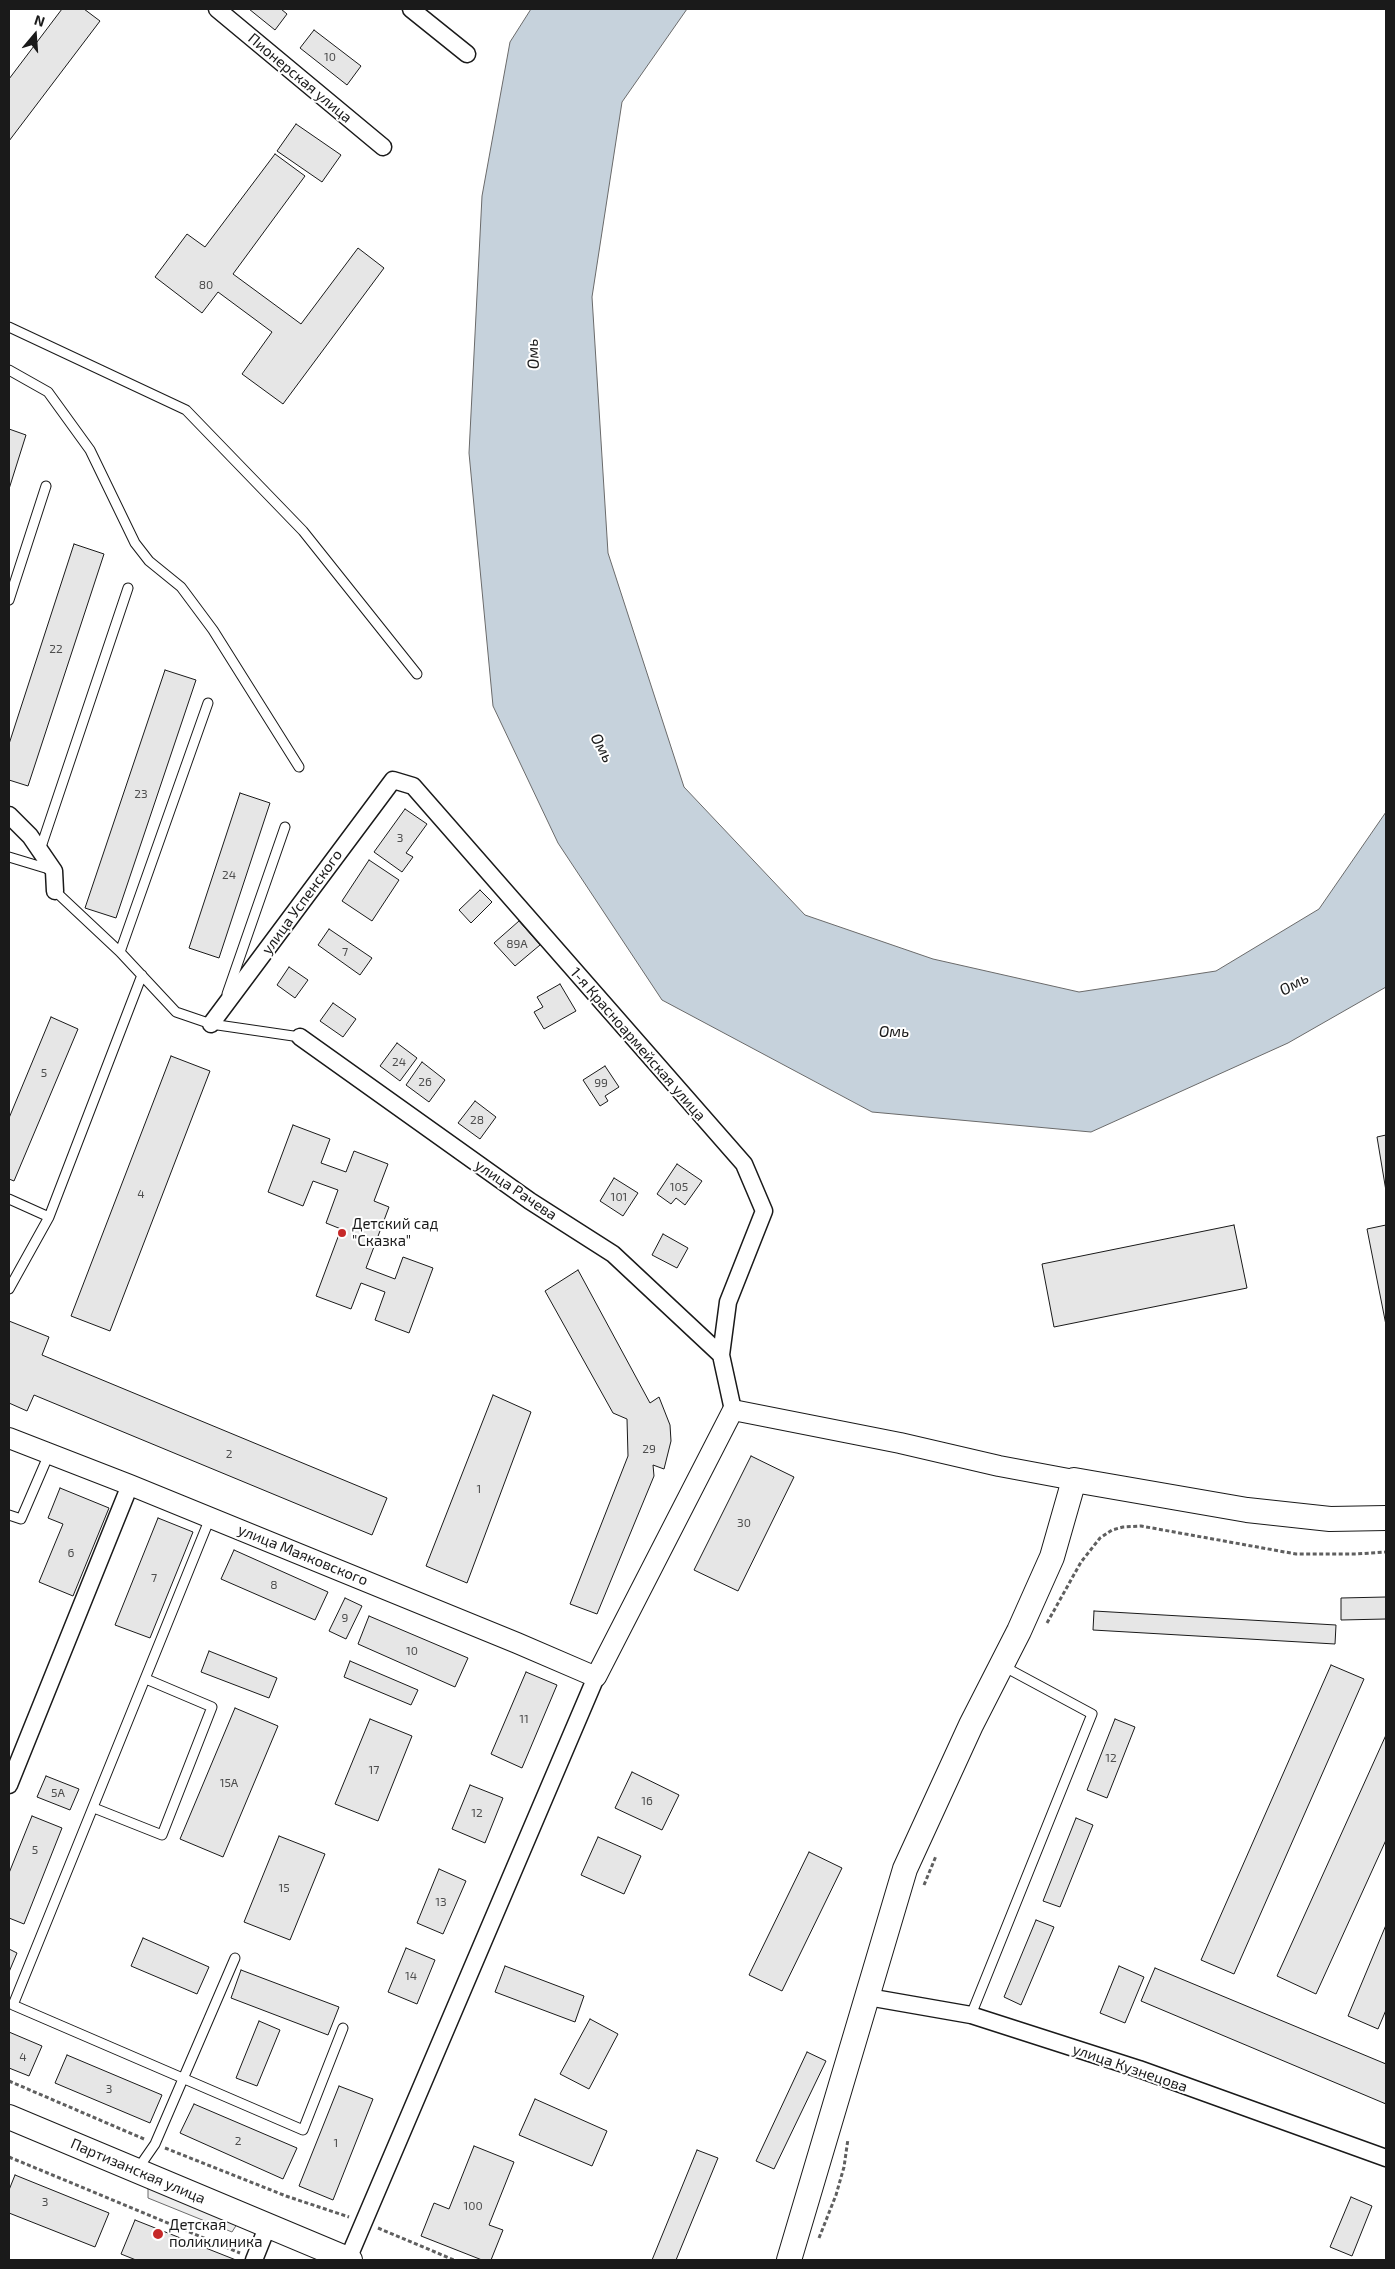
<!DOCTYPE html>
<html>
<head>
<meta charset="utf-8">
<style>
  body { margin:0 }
  #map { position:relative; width:1395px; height:2269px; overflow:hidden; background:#fff; font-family:"Exo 2",sans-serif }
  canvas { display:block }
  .frame { position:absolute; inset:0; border:10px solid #1a1a1a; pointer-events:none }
  .north { position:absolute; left:10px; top:10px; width:50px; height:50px; -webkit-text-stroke:4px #fff; paint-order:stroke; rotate:18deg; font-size:14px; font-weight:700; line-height:20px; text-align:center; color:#1a1a1a }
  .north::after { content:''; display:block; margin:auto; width:18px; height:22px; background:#1a1a1a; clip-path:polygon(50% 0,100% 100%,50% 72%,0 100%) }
</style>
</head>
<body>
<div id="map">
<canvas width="1395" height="2269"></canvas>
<div class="frame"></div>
<div class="north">N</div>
</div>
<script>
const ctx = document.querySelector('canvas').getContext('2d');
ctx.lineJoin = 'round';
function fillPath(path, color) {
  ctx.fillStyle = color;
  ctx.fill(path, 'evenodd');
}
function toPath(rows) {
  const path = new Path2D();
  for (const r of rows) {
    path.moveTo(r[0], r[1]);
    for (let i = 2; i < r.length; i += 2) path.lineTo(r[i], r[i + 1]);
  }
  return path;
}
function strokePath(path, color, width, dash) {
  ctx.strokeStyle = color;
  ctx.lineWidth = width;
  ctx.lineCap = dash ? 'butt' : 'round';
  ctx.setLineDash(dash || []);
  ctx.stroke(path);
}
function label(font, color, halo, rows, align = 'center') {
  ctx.font = font + ' "Exo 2",sans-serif';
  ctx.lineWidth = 4;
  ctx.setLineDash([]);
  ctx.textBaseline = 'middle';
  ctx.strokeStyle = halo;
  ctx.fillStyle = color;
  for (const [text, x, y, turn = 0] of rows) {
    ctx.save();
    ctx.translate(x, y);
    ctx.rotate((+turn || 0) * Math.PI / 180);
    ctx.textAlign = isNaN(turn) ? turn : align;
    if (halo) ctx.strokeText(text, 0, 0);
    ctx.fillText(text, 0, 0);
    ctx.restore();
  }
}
const parking = toPath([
  [148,2186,237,2224,232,2232,148,2198,148,2186]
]);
const water = toPath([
  [531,9,687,9,622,102,592,297,608,553,684,787,805,915,933,959,1079,992,1216,971,1319,909,1386,812,1386,987,1288,1043,1091,1132,872,1112,662,1000,558,843,493,706,469,453,482,196,510,42,531,9]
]);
const building = toPath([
  [62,9,84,9,100,21,9,141,9,79,62,9],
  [249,9,281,9,287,14,275,30,249,9],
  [314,30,361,66,347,85,300,48,314,30],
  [296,124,341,155,322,182,277,151,296,124],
  [275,154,305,176,233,274,301,324,358,248,384,268,283,404,242,374,272,332,218,292,202,313,155,277,187,234,205,247,275,154],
  [9,429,26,435,9,489,9,429],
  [74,544,104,554,28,786,9,780,9,744,74,544],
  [165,670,196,680,116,918,85,908,165,670],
  [240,793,270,803,219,958,189,948,240,793],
  [405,809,427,824,406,853,413,857,402,872,374,852,405,809],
  [369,860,399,880,372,921,342,901,369,860],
  [480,890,492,902,471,923,459,910,480,890],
  [519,921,540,945,515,966,494,943,519,921],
  [329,929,372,958,360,975,318,945,329,929],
  [289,967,308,980,295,998,277,985,289,967],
  [560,984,576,1011,544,1029,534,1012,543,1007,537,997,560,984],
  [333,1003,356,1019,343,1037,320,1021,333,1003],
  [51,1017,78,1029,14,1181,9,1179,9,1118,51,1017],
  [397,1043,417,1058,400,1081,380,1066,397,1043],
  [171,1056,210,1071,110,1331,71,1316,171,1056],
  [422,1062,445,1080,429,1102,406,1085,422,1062],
  [605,1066,619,1087,605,1096,608,1101,600,1106,583,1080,605,1066],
  [475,1101,496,1117,480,1139,458,1123,475,1101],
  [293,1125,330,1139,321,1163,346,1172,354,1151,388,1164,374,1201,389,1207,366,1268,395,1279,403,1257,433,1268,409,1333,375,1320,385,1292,361,1283,351,1309,316,1296,341,1229,326,1223,338,1190,313,1181,303,1206,268,1192,293,1125],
  [1386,1135,1386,1191,1377,1137,1386,1135],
  [677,1164,702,1181,685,1205,676,1198,671,1204,657,1194,677,1164],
  [614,1178,638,1193,623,1216,600,1201,614,1178],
  [1234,1225,1247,1288,1054,1327,1042,1264,1234,1225],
  [1386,1225,1386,1325,1367,1229,1386,1225],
  [663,1234,688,1248,677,1268,652,1255,663,1234],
  [578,1270,650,1403,659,1397,670,1425,671,1441,664,1469,653,1465,654,1476,597,1614,570,1604,628,1456,627,1419,613,1413,545,1291,578,1270],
  [9,1321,49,1337,42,1355,387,1498,372,1535,34,1395,27,1411,9,1403,9,1321],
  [493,1395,531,1412,467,1583,426,1566,493,1395],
  [751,1456,794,1477,738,1591,694,1570,751,1456],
  [60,1488,109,1508,73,1596,39,1582,63,1524,48,1518,60,1488],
  [158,1518,193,1532,150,1638,115,1625,158,1518],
  [234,1550,328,1592,315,1620,221,1579,234,1550],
  [1386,1597,1386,1619,1341,1620,1341,1598,1386,1597],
  [345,1598,362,1606,346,1639,329,1631,345,1598],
  [1094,1611,1336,1625,1335,1644,1093,1630,1094,1611],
  [369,1616,468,1658,455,1687,358,1644,369,1616],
  [209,1651,277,1678,269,1698,201,1672,209,1651],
  [350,1661,418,1690,411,1705,344,1677,350,1661],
  [1331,1665,1364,1679,1234,1974,1201,1960,1331,1665],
  [526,1672,557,1685,522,1768,491,1754,526,1672],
  [235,1708,278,1726,223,1857,180,1839,235,1708],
  [370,1719,412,1736,378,1821,335,1804,370,1719],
  [1115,1719,1135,1727,1107,1798,1087,1790,1115,1719],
  [1386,1735,1386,1840,1316,1994,1277,1976,1386,1735],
  [632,1772,679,1795,662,1830,615,1808,632,1772],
  [46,1776,79,1789,70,1810,37,1797,46,1776],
  [470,1785,503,1798,485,1843,452,1829,470,1785],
  [32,1816,62,1828,24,1924,9,1918,9,1873,32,1816],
  [1076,1818,1093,1825,1060,1907,1043,1901,1076,1818],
  [279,1836,325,1854,290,1940,244,1922,279,1836],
  [598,1837,641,1856,624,1894,581,1875,598,1837],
  [809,1852,842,1868,782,1991,749,1975,809,1852],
  [439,1869,466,1881,443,1934,417,1923,439,1869],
  [1036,1920,1054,1927,1021,2005,1004,1997,1036,1920],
  [1386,1925,1386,2010,1378,2029,1348,2016,1386,1925],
  [143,1938,209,1967,197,1994,131,1966,143,1938],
  [406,1948,435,1960,417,2004,388,1992,406,1948],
  [9,1949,17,1953,9,1972,9,1949],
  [505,1966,584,1996,575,2022,495,1992,505,1966],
  [1119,1966,1144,1977,1125,2023,1100,2013,1119,1966],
  [1155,1968,1386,2064,1386,2104,1141,2001,1155,1968],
  [241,1970,339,2007,328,2035,231,1998,241,1970],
  [590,2019,618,2034,589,2089,560,2074,590,2019],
  [259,2021,280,2030,257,2086,236,2078,259,2021],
  [9,2032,42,2046,29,2076,9,2068,9,2032],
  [807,2052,826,2061,774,2169,756,2161,807,2052],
  [67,2055,162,2095,150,2123,55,2083,67,2055],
  [339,2086,373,2099,333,2200,299,2186,339,2086],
  [535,2099,607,2131,592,2166,519,2135,535,2099],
  [194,2104,297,2148,283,2179,180,2133,194,2104],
  [474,2146,514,2162,489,2225,503,2230,491,2260,482,2260,421,2236,434,2203,449,2209,474,2146],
  [697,2150,718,2158,676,2260,652,2260,697,2150],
  [15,2175,109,2213,95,2247,9,2213,9,2190,15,2175],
  [1351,2197,1372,2206,1352,2256,1330,2247,1351,2197],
  [135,2220,236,2260,136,2260,121,2254,135,2220]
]);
const path = toPath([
  [1047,1623,1081,1562,1100,1538,1112,1530,1123,1527,1141,1526,1296,1554,1356,1554,1386,1552],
  [924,1885,936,1856],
  [9,2081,144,2139],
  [165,2148,286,2196,349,2217],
  [9,2157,240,2253],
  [378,2228,454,2260],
  [819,2238,836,2195,844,2167,848,2139]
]);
const service = toPath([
  [9,327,186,410,303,531,417,674],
  [9,370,48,392,90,450,135,543,149,561,181,587,213,630,299,767],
  [9,600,46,486],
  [40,850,128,588],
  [9,857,52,870],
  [55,891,120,952,176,1012,211,1024,300,1037],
  [120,952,208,703],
  [227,994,285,827],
  [9,1199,49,1217,9,1289],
  [49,1217,142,975],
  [9,1515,21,1519,49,1454],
  [210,1518,13,2005,303,2130,343,2028],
  [94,1808,162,1835,212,1707,146,1679],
  [971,2015,1092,1714,1001,1665],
  [137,2170,155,2144,235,1958]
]);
const minor = toPath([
  [217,9,383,147],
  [411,9,467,54],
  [9,815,30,836,54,871,55,891],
  [211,1024,393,780,413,786,744,1164,764,1211,728,1302,721,1355,733,1410],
  [300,1037,530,1201,613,1254,721,1355],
  [9,1785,130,1485],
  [868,1997,971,2015,1139,2069,1386,2158],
  [348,2259,596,1677],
  [254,2260,268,2225]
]);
const tertiary = toPath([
  [9,1438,130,1485,517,1643,596,1677,733,1410,900,1443,999,1466,1074,1480]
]);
const secondary = toPath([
  [9,2117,350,2260],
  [789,2260,905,1869,971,1725,1019,1631,1052,1557,1074,1480,1247,1510,1330,1519,1386,1518]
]);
const markers = [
  [342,1233,5,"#c62828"],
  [158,2234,6,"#c62828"]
];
const numberNames = [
  ["10",330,57],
  ["80",206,285],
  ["22",56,649],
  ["23",141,794],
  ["3",400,838],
  ["24",229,875],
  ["89А",517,944],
  ["7",345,952],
  ["24",399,1062],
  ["5",44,1073],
  ["26",425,1082],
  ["99",601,1083],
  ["28",477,1120],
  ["105",679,1187],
  ["4",141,1194],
  ["101",619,1197],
  ["29",649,1449],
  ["2",229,1454],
  ["1",479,1489],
  ["30",744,1523],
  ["6",71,1553],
  ["7",154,1578],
  ["8",274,1585],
  ["9",345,1618],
  ["10",412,1651],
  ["11",524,1719],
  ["12",1111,1758],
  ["17",374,1770],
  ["15А",229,1783],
  ["5А",58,1793],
  ["16",647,1801],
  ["12",477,1813],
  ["5",35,1850],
  ["15",284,1888],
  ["13",441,1902],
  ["14",411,1976],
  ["4",23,2057],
  ["3",109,2089],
  ["2",238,2141],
  ["1",336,2143],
  ["3",45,2202],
  ["100",473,2206]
];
const streetNames = [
  ["Пионерская улица",300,78,40],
  ["улица Успенского",302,902,-54],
  ["1-я Красноармейская улица",638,1044,49],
  ["улица Рачева",516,1190,34],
  ["улица Маяковского",303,1555,22],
  ["улица Кузнецова",1130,2068,19],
  ["Партизанская улица",138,2171,23]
];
const poiNames = [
  ["Детский сад",352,1224],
  ["\"Сказка\"",352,1241],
  ["Детская",169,2225],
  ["поликлиника",169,2242]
];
const waterNames = [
  ["Омь",533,354,-93],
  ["Омь",602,748,62],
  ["Омь",1294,984,-30],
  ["Омь",894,1032]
];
fillPath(parking, '#ededed');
strokePath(parking, '#6a6a6a', 1);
fillPath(water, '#c6d2dc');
strokePath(water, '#6a6a6a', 1);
fillPath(building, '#e6e6e6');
strokePath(building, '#1a1a1a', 1);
strokePath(service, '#1a1a1a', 11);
strokePath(minor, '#1a1a1a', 19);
strokePath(tertiary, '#1a1a1a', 22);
strokePath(secondary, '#1a1a1a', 26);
strokePath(path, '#5f5f5f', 3, [4, 2.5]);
strokePath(service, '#fff', 9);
strokePath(minor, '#fff', 16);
strokePath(tertiary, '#fff', 20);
strokePath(secondary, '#fff', 24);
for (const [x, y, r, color] of markers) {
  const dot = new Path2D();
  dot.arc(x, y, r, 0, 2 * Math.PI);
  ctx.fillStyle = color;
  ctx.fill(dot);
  strokePath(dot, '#fff', 2);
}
label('12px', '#4d4d4d', null, numberNames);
label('15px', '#1a1a1a', '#fff', streetNames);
label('15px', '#1a1a1a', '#fff', poiNames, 'left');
label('italic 16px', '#1a1a1a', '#fff', waterNames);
</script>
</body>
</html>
